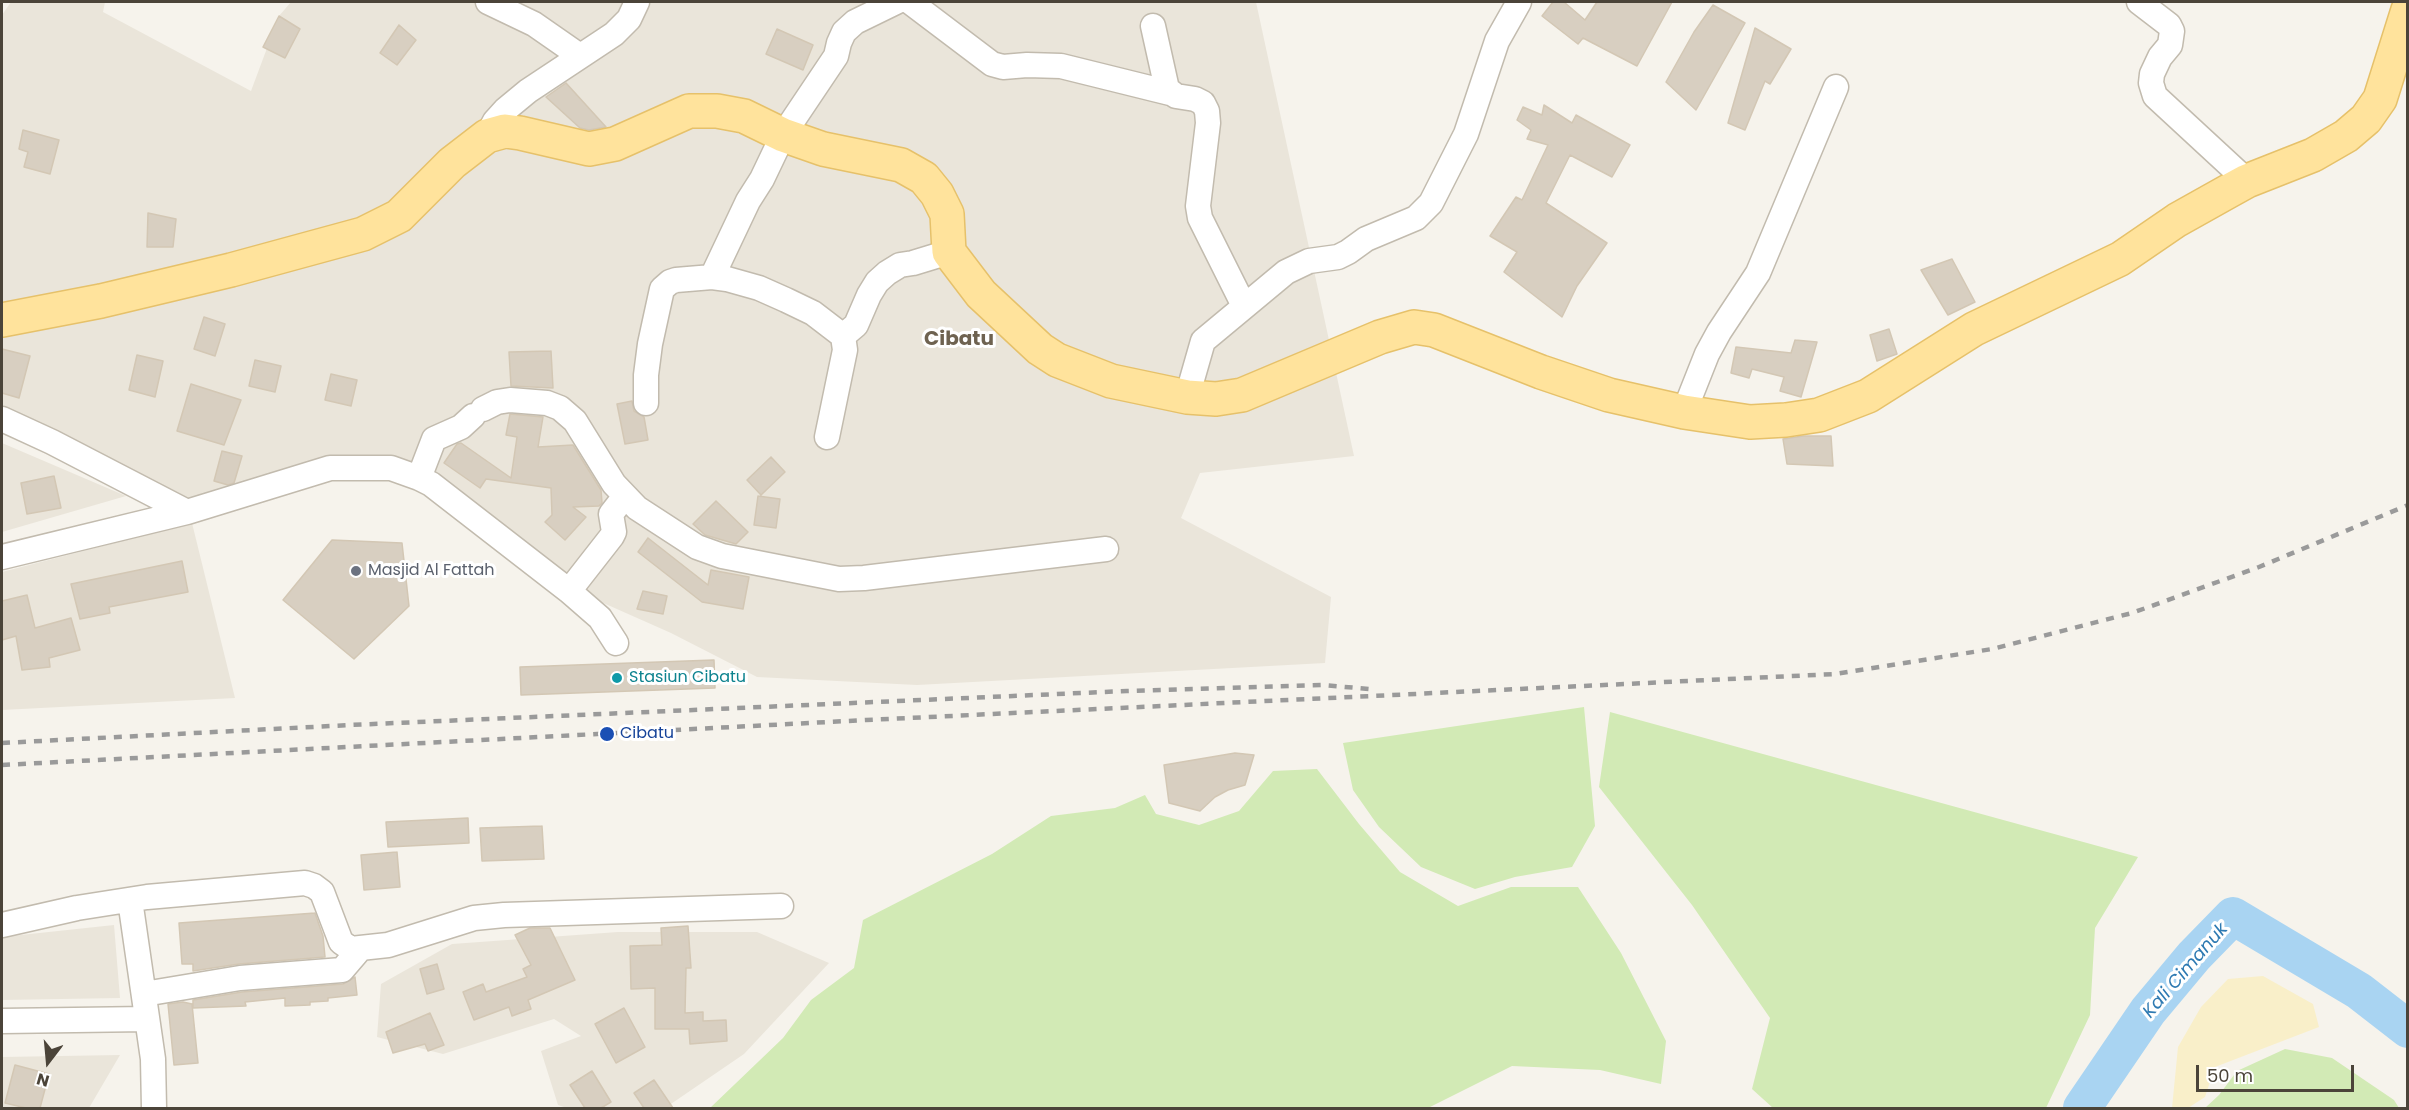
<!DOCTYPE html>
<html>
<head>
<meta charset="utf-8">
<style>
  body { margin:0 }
  #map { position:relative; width:2409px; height:1110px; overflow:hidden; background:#f6f3ec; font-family:Poppins,sans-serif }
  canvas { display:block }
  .frame { position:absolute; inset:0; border:3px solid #4b4439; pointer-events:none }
  .north { position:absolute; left:18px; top:1032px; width:60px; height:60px; -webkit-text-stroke:4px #fff; paint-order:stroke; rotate:196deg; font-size:16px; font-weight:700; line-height:24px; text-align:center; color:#4b4439 }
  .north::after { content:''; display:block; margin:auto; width:21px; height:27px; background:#4b4439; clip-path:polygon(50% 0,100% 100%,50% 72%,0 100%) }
  .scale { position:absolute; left:2196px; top:1065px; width:158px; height:27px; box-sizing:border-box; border:3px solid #4b4439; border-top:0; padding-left:8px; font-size:18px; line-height:21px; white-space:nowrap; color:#4b4439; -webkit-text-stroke:4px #fff; paint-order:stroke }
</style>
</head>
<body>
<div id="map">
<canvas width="2409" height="1110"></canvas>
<div class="frame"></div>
<div class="north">N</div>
<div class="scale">50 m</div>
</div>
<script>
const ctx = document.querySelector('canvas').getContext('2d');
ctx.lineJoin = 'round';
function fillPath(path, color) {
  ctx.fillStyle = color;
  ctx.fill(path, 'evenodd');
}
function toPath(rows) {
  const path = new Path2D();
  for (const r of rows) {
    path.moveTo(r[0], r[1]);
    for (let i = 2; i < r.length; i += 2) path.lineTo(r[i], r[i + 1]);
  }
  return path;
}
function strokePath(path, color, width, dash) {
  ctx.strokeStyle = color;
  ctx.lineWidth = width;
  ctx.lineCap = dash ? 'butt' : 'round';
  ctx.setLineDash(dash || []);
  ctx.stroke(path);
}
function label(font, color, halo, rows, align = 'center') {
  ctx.font = font + ' Poppins,sans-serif';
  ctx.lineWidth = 6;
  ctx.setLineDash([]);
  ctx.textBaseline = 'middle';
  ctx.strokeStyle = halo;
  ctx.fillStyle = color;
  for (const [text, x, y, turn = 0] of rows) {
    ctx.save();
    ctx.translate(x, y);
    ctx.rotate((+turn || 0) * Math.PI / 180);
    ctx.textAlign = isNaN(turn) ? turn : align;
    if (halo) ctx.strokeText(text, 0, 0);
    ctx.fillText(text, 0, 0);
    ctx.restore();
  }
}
const residential = toPath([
  [11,2,105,2,103,12,251,91,279,16,291,2,1256,2,1354,456,1200,473,1181,518,1331,597,1325,663,917,685,757,677,671,633,574,590,406,469,347,462,185,509,2,422,2,15],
  [2,443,126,496,2,532],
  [192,523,235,698,2,710,2,572],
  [114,925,120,998,2,1000,2,937],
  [618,932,757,932,829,963,744,1054,665,1108,567,1108,558,1105,541,1051,581,1036,554,1019,443,1054,377,1037,381,984,452,944],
  [120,1055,89,1108,2,1108,2,1057]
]);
const green = toPath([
  [1584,707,1595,826,1572,867,1515,877,1475,889,1421,867,1379,827,1353,790,1343,743],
  [1610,712,2138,857,2095,928,2090,1015,2046,1108,1773,1108,1752,1089,1770,1018,1692,905,1599,787],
  [1317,769,1359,824,1400,872,1458,906,1511,887,1578,887,1621,953,1666,1041,1661,1084,1600,1070,1512,1066,1428,1108,710,1108,783,1038,811,1000,854,968,863,920,992,854,1051,816,1115,808,1145,795,1156,814,1199,825,1239,811,1273,771],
  [2285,1049,2332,1058,2394,1100,2399,1108,2205,1108,2219,1095,2237,1071]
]);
const sand = toPath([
  [2263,976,2313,1004,2319,1027,2215,1067,2205,1097,2188,1108,2172,1108,2178,1047,2201,1007,2228,979]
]);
const river = toPath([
  [2082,1108,2148,1011,2194,956,2233,916,2359,991,2408,1029]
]);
const building = toPath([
  [1553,2,1564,2,1585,20,1597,2,1672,2,1637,66,1583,38,1578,44,1542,16,1553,2],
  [1713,5,1745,23,1696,110,1666,82,1694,32,1713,5],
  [279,16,300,29,285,58,263,47,279,16],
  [399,25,416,40,397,65,380,53,399,25],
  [1755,28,1791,49,1770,84,1765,81,1745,130,1728,123,1755,28],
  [777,29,813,45,803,70,766,54,777,29],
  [566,83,606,127,589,130,580,128,546,97,566,83],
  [1544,105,1572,123,1576,115,1630,145,1612,177,1570,155,1546,203,1607,243,1577,286,1562,317,1504,272,1517,252,1490,236,1516,197,1522,200,1548,145,1527,139,1531,130,1517,120,1523,107,1542,115,1544,105],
  [23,130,59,140,50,174,24,167,28,152,19,149,23,130],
  [148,213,176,219,173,247,147,247,148,213],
  [1952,259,1975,302,1948,315,1921,270,1952,259],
  [204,317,225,324,215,356,194,349,204,317],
  [1889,329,1897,354,1877,361,1870,335,1889,329],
  [1795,340,1817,342,1801,397,1780,391,1784,377,1752,369,1749,378,1731,373,1736,347,1791,353,1795,340],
  [2,349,30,356,19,398,2,393,2,349],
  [551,351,553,388,511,386,509,352,551,351],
  [137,355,163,361,155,397,129,390,137,355],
  [255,360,281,366,275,392,249,386,255,360],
  [331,374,357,380,351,406,325,400,331,374],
  [191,384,241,400,224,445,177,431,191,384],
  [632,401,634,411,644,417,648,440,625,444,617,404,632,401],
  [510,414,543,417,538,447,573,445,601,490,602,503,599,506,573,507,586,517,565,540,545,522,552,515,551,488,486,479,480,488,444,463,457,444,461,443,511,478,517,437,506,435,510,414],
  [1803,436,1831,436,1833,466,1787,464,1783,439,1803,436],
  [222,451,242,456,234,483,228,485,214,481,222,451],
  [771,457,785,472,761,495,747,480,771,457],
  [54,476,61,508,27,514,21,483,54,476],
  [758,496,780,499,776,528,754,525,758,496],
  [716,501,748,532,736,544,705,535,693,524,716,501],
  [648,538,708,585,711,570,749,577,743,609,702,602,638,552,648,538],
  [332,540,402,543,409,606,354,659,283,600,332,540],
  [182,561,188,592,109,607,110,613,80,619,71,584,182,561],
  [643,591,667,596,663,614,637,609,643,591],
  [27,595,35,628,71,618,80,650,49,658,50,667,22,670,16,636,2,640,2,601,27,595],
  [714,660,715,688,521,695,520,667,714,660],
  [1235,753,1254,755,1245,785,1228,790,1215,797,1200,811,1169,803,1164,765,1235,753],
  [468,818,469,843,388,847,386,822,468,818],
  [542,826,544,859,482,861,480,828,542,826],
  [397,852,400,887,364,890,361,855,397,852],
  [315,913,323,936,325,957,239,964,193,971,193,964,182,964,179,923,315,913],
  [688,926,691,968,686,968,685,1013,703,1012,703,1021,726,1020,727,1041,690,1044,689,1029,655,1029,655,988,631,989,630,946,662,945,661,928,688,926],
  [530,928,550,928,575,980,528,1000,531,1009,512,1016,509,1007,474,1020,463,992,483,984,486,992,527,977,523,969,531,965,515,935,530,928],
  [437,964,444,989,427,994,420,969,437,964],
  [355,977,357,995,328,998,328,1001,310,1002,310,1005,285,1006,285,998,245,1002,246,1006,193,1008,193,1000,242,992,343,984,355,977],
  [183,1002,192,1004,198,1063,174,1065,168,1004,183,1002],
  [624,1008,645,1047,616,1063,595,1024,624,1008],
  [430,1013,444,1045,428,1051,425,1044,393,1053,386,1032,430,1013],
  [15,1065,49,1074,40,1108,26,1108,5,1103,15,1065],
  [592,1071,611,1102,601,1108,585,1108,570,1085,592,1071],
  [654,1080,673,1108,644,1108,634,1093,654,1080]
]);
const minor = toPath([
  [488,2,534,24,580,56],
  [910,2,992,64,1003,67,1027,65,1061,66,1170,93],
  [2139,2,2169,25,2172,31,2170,45,2160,57,2152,74,2151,83,2155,96,2247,181],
  [1153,26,1167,89,1176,96,1195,99,1203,103,1207,111,1208,123,1198,206,1200,218,1244,306],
  [487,136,495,121,505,110,528,91,614,34,629,19,637,2],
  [712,277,748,201,762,179,783,135,836,56,839,43,844,32,855,22,896,2],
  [843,336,856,325,869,295,877,282,887,273,900,265,913,263,949,252],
  [1187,397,1203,341,1286,272,1309,261,1338,257,1348,252,1366,239,1416,218,1431,203,1466,134,1497,41,1519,2],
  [646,403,646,375,650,344,662,289,670,282,676,280,712,277,727,279,759,288,786,300,813,313,843,336,845,350,827,437],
  [483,409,497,402,510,400,547,403,560,408,575,421,614,484,637,508,697,547,722,556,839,579,864,578,1106,549],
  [1684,412,1707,354,1719,332,1758,273,1836,87],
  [2,419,52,442,187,512],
  [419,478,434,439,461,427,473,416],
  [2,557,187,512,330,468,391,468,419,478,431,484,569,591,600,618,616,643],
  [569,591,612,536,614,532,611,514,625,496],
  [130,900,153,1059,154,1108],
  [2,925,77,908,147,897,305,883,314,886,322,892,341,942,351,949,388,945,474,918,504,915,781,906],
  [144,994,240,978,342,970,360,949],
  [2,1021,147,1019]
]);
const primary = toPath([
  [2,320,101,301,231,270,363,234,399,216,452,163,487,136,505,131,520,133,589,149,615,144,689,111,717,111,744,116,783,135,823,149,901,165,924,178,937,194,947,214,949,252,981,294,1040,349,1057,360,1111,381,1187,397,1216,399,1242,395,1380,337,1414,327,1434,330,1541,372,1609,395,1684,412,1750,422,1786,420,1819,415,1868,396,1974,329,2120,259,2177,220,2227,192,2247,181,2313,155,2346,136,2366,119,2380,99,2408,10]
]);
const rail = toPath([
  [2,743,350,725,1127,691,1322,685,1369,689],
  [2,765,866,720,1835,674,1992,649,2132,613,2259,567,2408,505]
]);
const markers = [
  [356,571,6,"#6b7280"],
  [617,678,6,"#0f9aa8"],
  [607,734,8,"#1a4fb4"]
];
const worshipNames = [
  ["Masjid Al Fattah",368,571]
];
const cultureNames = [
  ["Stasiun Cibatu",629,678]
];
const transitNames = [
  ["Cibatu",620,734]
];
const waterNames = [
  ["Kali Cimanuk",2186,971,-49]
];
const quarterNames = [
  ["Cibatu",959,340]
];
fillPath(residential, '#eae5da');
fillPath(green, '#d2eab5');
fillPath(sand, '#f9efc9');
strokePath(river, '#a9d4f2', 38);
fillPath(building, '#d8cfc1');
strokePath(building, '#d3c7b4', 1.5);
strokePath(minor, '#c2bbae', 27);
strokePath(primary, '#e6c16a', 36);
strokePath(minor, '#fff', 24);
strokePath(primary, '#ffe39c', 33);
strokePath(rail, '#9a9a9a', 4.5, [8, 8]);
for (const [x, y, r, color] of markers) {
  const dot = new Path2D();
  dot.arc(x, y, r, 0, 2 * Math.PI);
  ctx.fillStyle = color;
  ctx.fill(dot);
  strokePath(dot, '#fff', 2);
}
label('16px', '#5b616d', '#fff', worshipNames, 'left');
label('16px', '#0d838f', '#fff', cultureNames, 'left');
label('16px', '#164399', '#fff', transitNames, 'left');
label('italic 18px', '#2e7ab2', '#fff', waterNames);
label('bold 20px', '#6e6250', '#fff', quarterNames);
</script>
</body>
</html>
